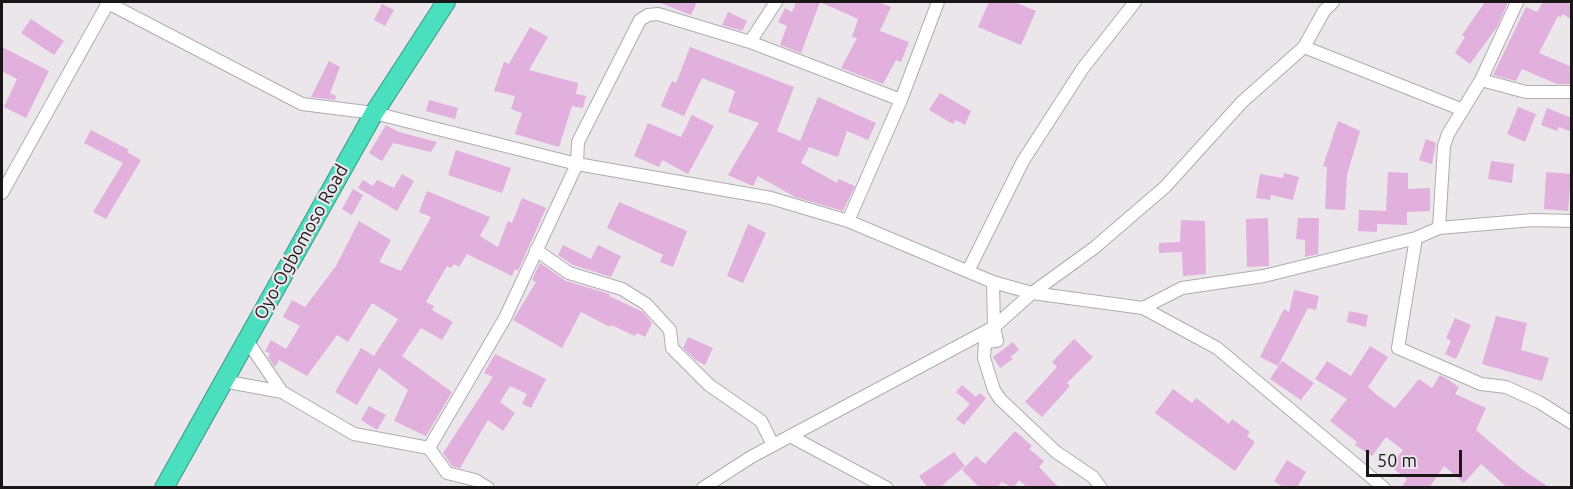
<!DOCTYPE html>
<html>
<head>
<meta charset="utf-8">
<style>
  body { margin:0 }
  #map { position:relative; width:1573px; height:489px; overflow:hidden; background:#eae6ea; font-family:Ubuntu,sans-serif }
  canvas { display:block }
  .frame { position:absolute; inset:0; border:3px solid #181617; pointer-events:none }
  .scale { position:absolute; left:1366px; top:450px; width:96px; height:27px; box-sizing:border-box; border:3px solid #181617; border-top:0; padding-left:8px; font-size:18px; line-height:21px; white-space:nowrap; color:#181617; -webkit-text-stroke:4px #eae6ea; paint-order:stroke }
</style>
</head>
<body>
<div id="map">
<canvas width="1573" height="489"></canvas>
<div class="frame"></div>
<div class="scale">50 m</div>
</div>
<script>
const ctx = document.querySelector('canvas').getContext('2d');
ctx.lineJoin = 'round';
function fillPath(path, color) {
  ctx.fillStyle = color;
  ctx.fill(path, 'evenodd');
}
function toPath(rows) {
  const path = new Path2D();
  for (const r of rows) {
    path.moveTo(r[0], r[1]);
    for (let i = 2; i < r.length; i += 2) path.lineTo(r[i], r[i + 1]);
  }
  return path;
}
function strokePath(path, color, width, dash) {
  ctx.strokeStyle = color;
  ctx.lineWidth = width;
  ctx.lineCap = dash ? 'butt' : 'round';
  ctx.setLineDash(dash || []);
  ctx.stroke(path);
}
function label(font, color, halo, rows, align = 'center') {
  ctx.font = font + ' Ubuntu,sans-serif';
  ctx.lineWidth = 4.5;
  ctx.setLineDash([]);
  ctx.textBaseline = 'middle';
  ctx.strokeStyle = halo;
  ctx.fillStyle = color;
  for (const [text, x, y, turn = 0] of rows) {
    ctx.save();
    ctx.translate(x, y);
    ctx.rotate((+turn || 0) * Math.PI / 180);
    ctx.textAlign = isNaN(turn) ? turn : align;
    if (halo) ctx.strokeText(text, 0, 0);
    ctx.fillText(text, 0, 0);
    ctx.restore();
  }
}
const building = toPath([
  [658,2,697,2,691,15],
  [796,2,878,2,891,7,880,31,909,42,901,62,896,60,883,84,841,68,857,38,852,37,858,19,820,2,801,53,780,45,787,26,778,22,785,8,792,12],
  [989,2,1014,2,1036,11,1021,45,978,27],
  [1485,2,1508,2,1497,27,1470,64,1455,53,1465,37,1462,35],
  [1543,2,1566,2,1572,5,1572,20,1563,14,1561,17,1558,16,1539,53,1572,67,1572,84,1557,84,1522,69,1516,81,1493,75,1526,7,1537,12],
  [382,4,394,10,385,26,374,20],
  [728,12,747,21,742,31,722,25],
  [31,19,64,41,54,55,21,33],
  [530,27,548,37,529,70,578,83,576,94,586,96,583,108,572,106,559,147,515,134,522,113,511,109,515,96,494,91,504,62,509,64],
  [2,47,49,71,26,118,4,107,17,79,2,71],
  [690,47,794,87,777,131,800,141,818,97,876,123,868,140,847,131,838,157,809,147,801,163,837,183,838,179,855,186,843,211,795,197,758,176,753,186,728,175,759,123,728,112,735,91,702,78,684,116,661,106,672,81,676,83],
  [329,61,340,67,330,93,336,96,335,100,311,97],
  [940,93,971,111,965,125,956,120,953,124,929,110],
  [429,100,458,108,455,119,426,111],
  [1518,107,1536,114,1525,142,1507,134],
  [1547,108,1572,118,1572,132,1559,127,1557,131,1541,125],
  [692,115,714,126,688,174,662,160,659,167,634,156,648,123,681,137],
  [1338,121,1360,131,1347,175,1345,210,1325,209,1327,167,1323,166],
  [386,125,399,132,437,142,431,152,393,143,382,161,369,153],
  [91,130,129,150,127,152,141,160,106,219,93,212,123,163,84,143],
  [1426,139,1436,143,1432,164,1419,160],
  [456,150,511,168,502,193,448,175],
  [1491,161,1514,164,1512,183,1488,179],
  [1388,172,1408,173,1408,189,1430,188,1430,211,1407,212,1407,225,1377,224,1377,232,1358,231,1359,210,1386,211],
  [1546,172,1571,174,1568,211,1544,209],
  [1284,173,1299,177,1293,200,1271,195,1270,200,1256,198,1260,174,1283,178],
  [402,174,414,181,397,211,358,188,363,180,373,186,377,180,394,188],
  [353,189,363,195,352,215,342,209],
  [427,191,490,217,480,236,498,247,508,221,512,223,522,198,546,208,518,271,515,269,512,276,467,254,459,267,454,264,451,268,447,266,426,302,434,306,432,310,453,322,442,340,421,328,402,356,452,392,426,436,394,421,408,390,379,368,357,405,335,392,361,348,374,356,398,319,372,303,348,342,337,335,307,376,279,360,275,367,268,357,270,354,265,351,271,340,286,349,300,326,283,317,292,300,305,307,336,266,359,221,391,240,379,262,401,271,431,217,419,212],
  [619,202,687,231,673,267,660,262,663,255,607,228],
  [1268,218,1269,266,1247,267,1246,219],
  [1298,218,1319,218,1318,254,1305,257,1305,240,1296,239],
  [1181,220,1205,221,1206,274,1183,276,1182,252,1159,253,1159,243,1180,242],
  [748,224,766,233,743,283,727,276],
  [563,245,591,259,598,245,621,256,611,277,573,265,558,255],
  [540,263,566,281,610,294,609,296,643,312,652,323,645,337,637,333,635,336,611,325,610,327,581,312,562,348,513,320,536,282,532,280],
  [1294,290,1319,296,1316,310,1308,308,1278,366,1260,357,1284,309,1289,312],
  [1349,311,1368,315,1366,327,1347,322],
  [1496,316,1527,323,1521,350,1549,358,1542,381,1482,364],
  [1455,318,1471,325,1456,359,1445,354,1451,341,1446,338],
  [688,337,713,348,705,365,696,360,683,348],
  [1074,339,1093,357,1067,383,1070,386,1042,417,1025,402,1057,367,1052,362],
  [1013,342,1019,350,1010,357,1013,359,1000,368,993,357],
  [1370,346,1388,357,1368,387,1378,396,1395,408,1419,379,1432,388,1440,375,1444,377,1459,387,1455,394,1486,408,1476,430,1522,469,1550,488,1508,488,1481,464,1464,483,1444,466,1429,488,1401,488,1407,479,1390,466,1403,450,1386,437,1372,456,1355,445,1357,442,1330,421,1347,399,1315,379,1327,361,1351,376],
  [495,354,546,379,531,408,522,404,527,394,510,386,500,402,515,413,503,431,488,420,460,468,452,466,443,453,493,377,484,373],
  [1282,361,1314,383,1301,400,1270,379],
  [962,385,976,397,980,393,986,398,964,425,956,419,970,404,956,392],
  [1173,389,1192,403,1196,398,1229,424,1232,419,1250,432,1247,436,1255,442,1235,471,1155,413],
  [369,406,386,415,377,430,361,420],
  [1015,431,1032,446,1029,449,1044,461,1039,467,1059,488,1028,488,1019,480,1013,488,1002,482,997,488,980,488,962,470,976,456,985,464],
  [954,452,965,466,939,488,928,488,919,476],
  [1287,460,1306,472,1297,488,1285,488,1274,481]
]);
const minor = toPath([
  [106,2,302,104,374,113,577,164,771,198,848,221,993,282,1032,293,1143,308,1217,348,1384,488],
  [750,42,776,2],
  [1304,47,1463,110],
  [1481,80,1526,92,1572,92],
  [2,193,108,3],
  [848,221,901,100,938,2],
  [1439,228,1444,146,1448,134,1481,80,1517,2],
  [1416,238,1398,348,1481,384,1506,387,1539,402,1572,423],
  [536,250,569,273,622,289,646,304,670,330,672,348,709,385,761,421,773,445],
  [968,271,1023,161,1083,68,1135,2],
  [993,282,994,327,997,341,985,342,984,358,994,390,1000,399,1056,452,1093,477,1101,488],
  [1143,308,1182,288,1264,276,1416,238,1439,228,1533,220,1572,221],
  [246,339,282,392],
  [223,381,282,392,354,434,429,448,447,473,475,480,488,488],
  [790,436,887,488],
  [429,448,505,318,577,164,578,142,640,20,648,15,658,14,750,42,901,100],
  [703,488,751,457,994,327,1032,293,1094,248,1165,187,1242,102,1304,47,1324,11,1333,2]
]);
const highway = toPath([
  [164,488,374,113,446,2]
]);
const streetNames = [
  ["Oyo-Ogbomoso Road",301,242,-61]
];
fillPath(building, '#e1b0dc');
strokePath(minor, '#afacaf', 14);
strokePath(highway, '#389984', 20);
strokePath(minor, '#fff', 12);
strokePath(highway, '#49dfbf', 18);
label('18px', '#181617', '#eae6ea', streetNames);
</script>
</body>
</html>
